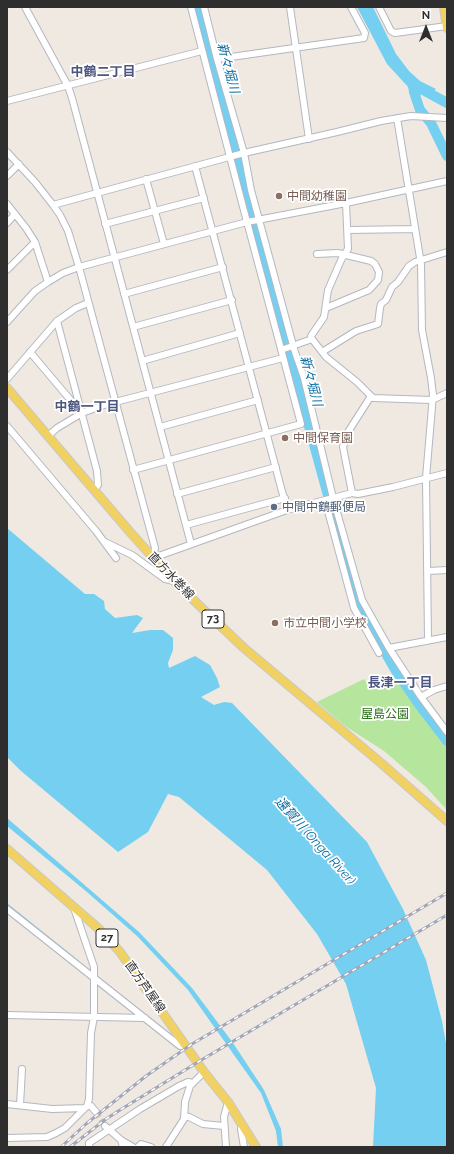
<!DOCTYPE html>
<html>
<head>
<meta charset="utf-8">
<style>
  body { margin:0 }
  #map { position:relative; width:454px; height:1154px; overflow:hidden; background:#efe9e1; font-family:Raleway,sans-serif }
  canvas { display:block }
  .frame { position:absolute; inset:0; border:8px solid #2e2e2e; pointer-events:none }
  .north { position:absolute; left:406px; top:8px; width:40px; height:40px; -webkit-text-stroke:3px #fff; paint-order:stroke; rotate:0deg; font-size:11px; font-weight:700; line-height:16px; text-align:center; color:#2e2e2e }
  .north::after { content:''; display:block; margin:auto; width:14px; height:18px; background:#2e2e2e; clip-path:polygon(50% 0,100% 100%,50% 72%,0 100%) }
</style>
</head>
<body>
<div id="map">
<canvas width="454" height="1154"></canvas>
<div class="frame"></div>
<div class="north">N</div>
</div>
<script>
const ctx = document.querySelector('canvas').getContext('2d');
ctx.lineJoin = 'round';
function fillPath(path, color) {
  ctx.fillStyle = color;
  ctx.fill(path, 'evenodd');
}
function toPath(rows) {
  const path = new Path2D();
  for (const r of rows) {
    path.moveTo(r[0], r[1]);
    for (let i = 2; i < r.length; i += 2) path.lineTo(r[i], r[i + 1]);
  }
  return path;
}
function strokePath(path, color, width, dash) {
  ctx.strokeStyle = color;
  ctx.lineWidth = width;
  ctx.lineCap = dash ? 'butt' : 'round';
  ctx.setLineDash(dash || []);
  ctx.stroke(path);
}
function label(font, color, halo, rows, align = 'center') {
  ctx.font = font + ' Raleway,"Noto Sans JP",sans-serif';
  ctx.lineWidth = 3.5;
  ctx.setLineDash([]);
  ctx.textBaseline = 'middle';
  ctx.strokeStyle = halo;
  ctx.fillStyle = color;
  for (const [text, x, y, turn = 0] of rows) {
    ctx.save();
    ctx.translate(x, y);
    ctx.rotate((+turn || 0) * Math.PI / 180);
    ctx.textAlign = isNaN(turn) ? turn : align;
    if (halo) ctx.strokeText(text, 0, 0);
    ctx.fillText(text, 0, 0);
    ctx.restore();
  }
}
const green = toPath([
  [364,679,370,686,395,679,447,743,447,810,426,787,384,751,345,726,317,702]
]);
const water = toPath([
  [357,7,373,7,396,54,409,71,420,81,436,89,428,96,422,92,420,96,410,89,387,64],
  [7,528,85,594,94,594,104,601,105,609,115,618,137,615,143,618,132,633,150,630,163,630,173,638,173,650,168,663,169,668,195,656,210,665,217,678,220,687,201,697,214,705,224,702,232,703,367,842,403,909,426,960,442,1021,447,1049,447,1147,373,1147,376,1088,346,984,317,934,267,870,179,797,168,794,148,832,118,852,21,771,7,757],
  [7,818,139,932,192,988,233,1043,264,1090,281,1129,283,1147,278,1147,276,1131,261,1093,188,990,137,936,87,892,7,826]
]);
const stream = toPath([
  [7,904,78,961],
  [120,995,177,1040]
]);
const river = toPath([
  [198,7,281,324,358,605,396,671,418,703,447,741],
  [413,85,414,92,420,110,431,123,447,156],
  [418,87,447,103]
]);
const minorTunnel = toPath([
  [96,1112,105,1126]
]);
const minor = toPath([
  [25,7,68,86,72,98,191,544],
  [204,7,217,59,244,153,251,190,294,349,304,378,333,498,362,600,389,648,421,697,447,732],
  [290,7,309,139],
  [379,7,391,31,395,33,447,26],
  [217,59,364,38,365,33,351,7],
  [7,101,202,51],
  [397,118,421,264,422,330,431,378,433,395,426,478,428,639],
  [7,152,35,182,53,205,60,215,68,231,79,267,155,548,153,558],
  [195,166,287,510],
  [7,176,19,164],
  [146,179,164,244],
  [346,203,348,249,342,258,328,290,324,317,311,336,312,339,326,357,357,382,373,398,432,400,447,393],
  [7,204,26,228,35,242,48,282],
  [53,205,244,153,337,132,381,121,411,116,447,118],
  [7,223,15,214],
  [105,224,204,198],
  [348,230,415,229],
  [317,254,338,253,371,261,375,264,379,272,378,280,369,290,326,308],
  [7,270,35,242],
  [124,294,223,267],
  [57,321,97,471,98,485,94,490],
  [7,322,35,291,48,282,63,273,79,267,247,222,346,203,447,181],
  [133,327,232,300],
  [281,350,312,339],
  [30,352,73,403,80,406],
  [322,352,356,331,378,324,380,308,381,304,386,300,392,287,398,282,409,266,415,262,447,252],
  [142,361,240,333],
  [7,379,57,321,76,308,88,303],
  [7,426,96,531,116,558],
  [160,427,258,400],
  [48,436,57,428,82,413,104,405,283,358],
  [133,470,301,424,242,203,191,7],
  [352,493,343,447,348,432,371,396],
  [177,494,276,467],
  [325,500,354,608,379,653],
  [186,525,285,498],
  [105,542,132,555,165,579,174,581],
  [153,558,287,510,352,493,358,494,393,487,447,473],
  [428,571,447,570],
  [389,648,447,637],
  [421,697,434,690,447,686],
  [7,909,180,1046,186,1046],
  [7,1015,145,1018],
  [7,1104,52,1109,85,1108],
  [20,1105,22,1069],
  [87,1106,91,1106,96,1112],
  [184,1116,189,1117,203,1124,224,1126],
  [105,1126,121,1140,123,1147],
  [241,1129,244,1147],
  [7,1138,47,1137,56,1133,65,1128,87,1106,89,1099,91,1033,94,1017,94,967,74,908],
  [121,1140,133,1147],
  [89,1147,89,1143,140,1109,179,1086,188,1082,193,1083],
  [138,1147,141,1144,151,1147],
  [166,1147,184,1119,185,1102,190,1086,204,1072],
  [226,1147,224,1117,228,1102]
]);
const major = toPath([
  [444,7,447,28],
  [7,388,130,532,174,581,205,611,244,648,381,763,447,821],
  [7,849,99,929,120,952,204,1072,228,1102,256,1147]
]);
const rail = toPath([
  [61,1147,86,1124,146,1076,192,1044,447,893],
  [70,1147,106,1119,120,1110,203,1059,447,915]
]);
const markers = [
  [279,196,4,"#8d6e63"],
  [285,438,4,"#8d6e63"],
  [274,507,4,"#5c6f8a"],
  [275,623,4,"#8d6e63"]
];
const shields = [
  [213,619,22],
  [107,938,22]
];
const shieldNames = [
  ["73",213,619],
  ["27",107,938]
];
const educationNames = [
  ["中間幼稚園",287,196],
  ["中間保育園",293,438],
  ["市立中間小学校",283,623]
];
const serviceNames = [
  ["中間中鶴郵便局",282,507]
];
const streetNames = [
  ["直方水巻線",171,576,46],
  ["直方芦屋線",145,987,55]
];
const parkNames = [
  ["屋島公園",385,714]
];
const waterNames = [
  ["新々堀川",228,68,75],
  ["新々堀川",311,381,75],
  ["遠賀川 (Onga River)",315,841,48]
];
const neighbourhoodNames = [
  ["中鶴二丁目",103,72],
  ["中鶴一丁目",87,407],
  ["長津一丁目",400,683]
];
fillPath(green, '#b6e59e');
fillPath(water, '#75cff0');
strokePath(stream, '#75cff0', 1.5);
strokePath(river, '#75cff0', 10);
strokePath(minorTunnel, '#c8c4bd', 6, [6, 3]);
strokePath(minor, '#b4b7c1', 8);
strokePath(major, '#c9c9c9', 10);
strokePath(minor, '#fff', 6);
strokePath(major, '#f2d163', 8);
strokePath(rail, '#a3a6b8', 3);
strokePath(rail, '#fff', 1.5, [4.5]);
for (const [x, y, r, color] of markers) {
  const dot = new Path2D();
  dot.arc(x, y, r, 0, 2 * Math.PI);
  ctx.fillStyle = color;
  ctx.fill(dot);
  strokePath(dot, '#fff', 1.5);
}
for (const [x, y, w] of shields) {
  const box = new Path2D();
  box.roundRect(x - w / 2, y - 9, w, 18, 3);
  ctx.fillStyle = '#fff';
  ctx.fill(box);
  strokePath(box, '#2e2e2e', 1);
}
label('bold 11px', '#2e2e2e', null, shieldNames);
label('12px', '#785e54', '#fff', educationNames, 'left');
label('12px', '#4e5e75', '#fff', serviceNames, 'left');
label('12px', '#2e2e2e', '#fff', streetNames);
label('12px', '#2c6e1b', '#fff', parkNames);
label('italic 13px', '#0d6fa3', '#fff', waterNames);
label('bold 13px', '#4d5680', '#fff', neighbourhoodNames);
</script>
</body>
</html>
